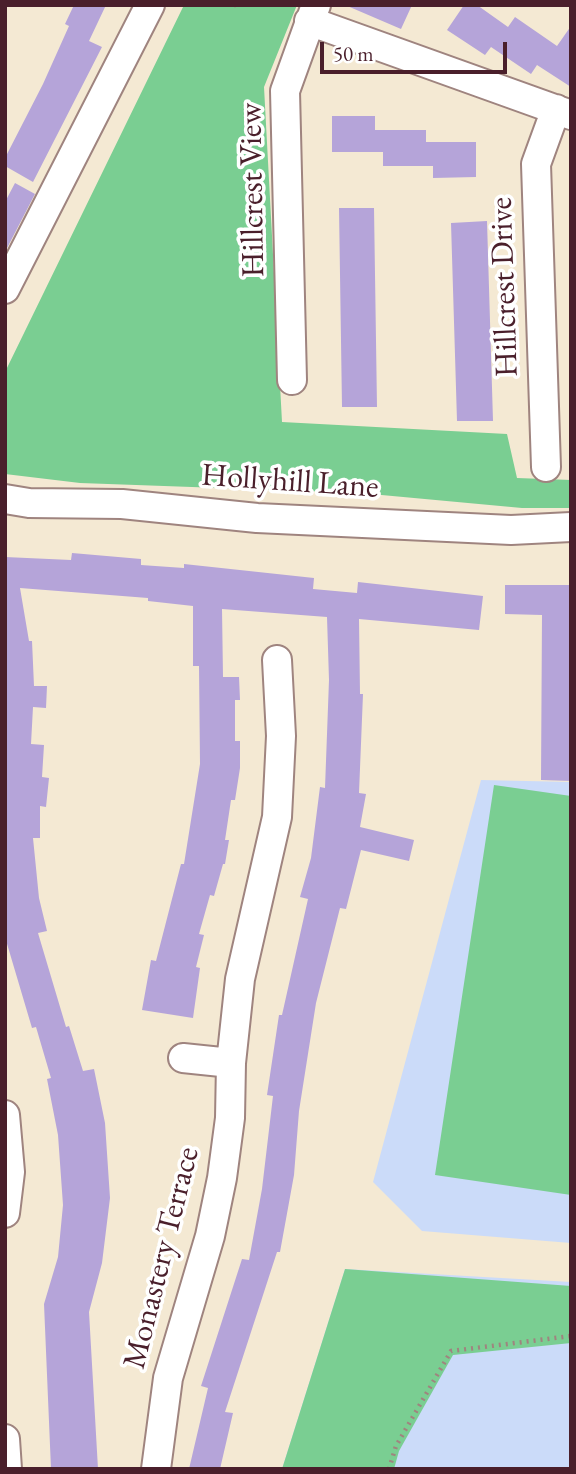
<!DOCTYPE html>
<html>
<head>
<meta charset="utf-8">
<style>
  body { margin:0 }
  #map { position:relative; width:576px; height:1474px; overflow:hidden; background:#f4e9d3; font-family:"EB Garamond",serif }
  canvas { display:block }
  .frame { position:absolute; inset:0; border:7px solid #4a1f2b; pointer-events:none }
  .scale { position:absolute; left:320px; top:42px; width:187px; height:32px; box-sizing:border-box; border:4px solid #4a1f2b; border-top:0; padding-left:9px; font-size:21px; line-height:24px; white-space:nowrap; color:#4a1f2b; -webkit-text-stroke:5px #fff; paint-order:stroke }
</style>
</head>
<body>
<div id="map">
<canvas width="576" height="1474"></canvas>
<div class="frame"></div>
<div class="scale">50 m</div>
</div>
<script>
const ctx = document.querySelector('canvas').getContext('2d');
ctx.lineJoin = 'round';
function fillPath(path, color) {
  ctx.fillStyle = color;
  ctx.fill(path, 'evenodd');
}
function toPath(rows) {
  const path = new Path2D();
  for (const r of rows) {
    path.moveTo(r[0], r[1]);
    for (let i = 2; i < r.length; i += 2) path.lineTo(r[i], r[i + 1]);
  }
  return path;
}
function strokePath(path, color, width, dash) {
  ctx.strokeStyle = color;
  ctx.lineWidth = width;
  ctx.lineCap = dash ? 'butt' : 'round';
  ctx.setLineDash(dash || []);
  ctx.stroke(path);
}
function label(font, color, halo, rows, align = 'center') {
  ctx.font = font + ' "EB Garamond",serif';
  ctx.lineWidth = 7;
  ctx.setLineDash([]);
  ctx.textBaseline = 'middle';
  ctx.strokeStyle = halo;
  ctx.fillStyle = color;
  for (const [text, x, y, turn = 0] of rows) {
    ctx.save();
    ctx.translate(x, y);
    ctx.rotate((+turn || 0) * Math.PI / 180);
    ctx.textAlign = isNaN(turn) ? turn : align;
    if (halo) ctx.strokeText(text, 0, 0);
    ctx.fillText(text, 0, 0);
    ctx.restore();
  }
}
const built = toPath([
  [481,780,571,782,571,1243,422,1231,373,1182],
  [345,1269,571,1282,571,1469,282,1469]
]);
const green = toPath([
  [184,5,297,5,264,87,282,422,507,434,517,478,571,480,571,508,522,508,360,493,80,483,5,474,5,372],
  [494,785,571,796,571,1195,435,1175],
  [345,1269,571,1286,571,1343,453,1355,399,1451,394,1469,282,1469]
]);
const building = toPath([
  [74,5,106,5,89,41,102,47,33,182,5,166,5,158,43,84,69,26,65,24],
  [345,5,412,5,401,29],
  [464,5,477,5,508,27,515,17,557,46,571,26,571,87,537,65,531,74,491,47,485,55,447,30],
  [332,116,375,116,375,130,426,130,426,142,476,142,476,177,433,178,433,166,383,166,383,152,332,152],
  [15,183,35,194,5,252,5,202],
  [339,208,374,208,377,407,342,407],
  [487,221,493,421,457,421,451,223],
  [72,553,141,559,141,565,184,568,184,564,314,578,313,589,357,593,358,582,483,596,479,630,359,619,360,694,363,694,359,793,366,794,360,827,414,840,409,861,361,850,346,909,340,908,316,1003,299,1111,294,1175,280,1252,277,1252,225,1412,233,1413,220,1469,189,1469,208,1388,201,1386,242,1259,249,1260,262,1189,273,1096,267,1095,279,1015,282,1015,308,899,300,897,311,858,320,787,325,788,329,680,327,617,222,609,223,677,239,677,240,700,235,700,235,741,240,741,240,768,235,800,231,800,225,840,229,840,225,864,223,864,214,896,210,895,199,934,204,935,196,967,200,968,193,1018,142,1010,151,960,156,961,181,864,184,864,200,764,199,666,193,666,193,606,148,601,148,598,20,588,29,641,32,641,34,686,47,686,46,708,33,707,31,744,44,745,42,777,49,778,46,807,40,806,40,838,33,838,39,898,47,931,38,933,66,1027,69,1026,83,1071,94,1069,105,1123,110,1198,102,1263,89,1312,98,1469,51,1469,44,1304,58,1257,63,1205,58,1135,47,1079,51,1078,36,1027,32,1028,5,937,5,557,71,560],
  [505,585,571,585,571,781,541,780,542,615,505,614]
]);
const path = toPath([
  [234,5,237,5],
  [389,1469,396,1446,451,1351,571,1336]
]);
const minor = toPath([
  [309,21,571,115],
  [5,289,150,5],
  [292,380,285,91,316,5],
  [546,467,536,164,556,109],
  [5,499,29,503,122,504,257,518,511,530,571,527],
  [183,1058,231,1063],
  [5,1115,10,1172,5,1213],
  [5,1439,7,1469],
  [156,1469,168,1378,210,1236,222,1178,230,1118,231,1063,240,979,277,817,281,736,277,660]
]);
const streetNames = [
  ["Hillcrest View",253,190,-91],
  ["Hillcrest Drive",505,287,-92],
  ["Hollyhill Lane",290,482,4],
  ["Monastery Terrace",162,1258,-76]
];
fillPath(built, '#cbdbf9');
fillPath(green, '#7ace92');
fillPath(building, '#b5a4d9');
strokePath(minor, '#9f847f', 32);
strokePath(path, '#9f847f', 4.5, [2, 5]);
strokePath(minor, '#fff', 28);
label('32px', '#4a1f2b', '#fff', streetNames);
</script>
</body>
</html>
